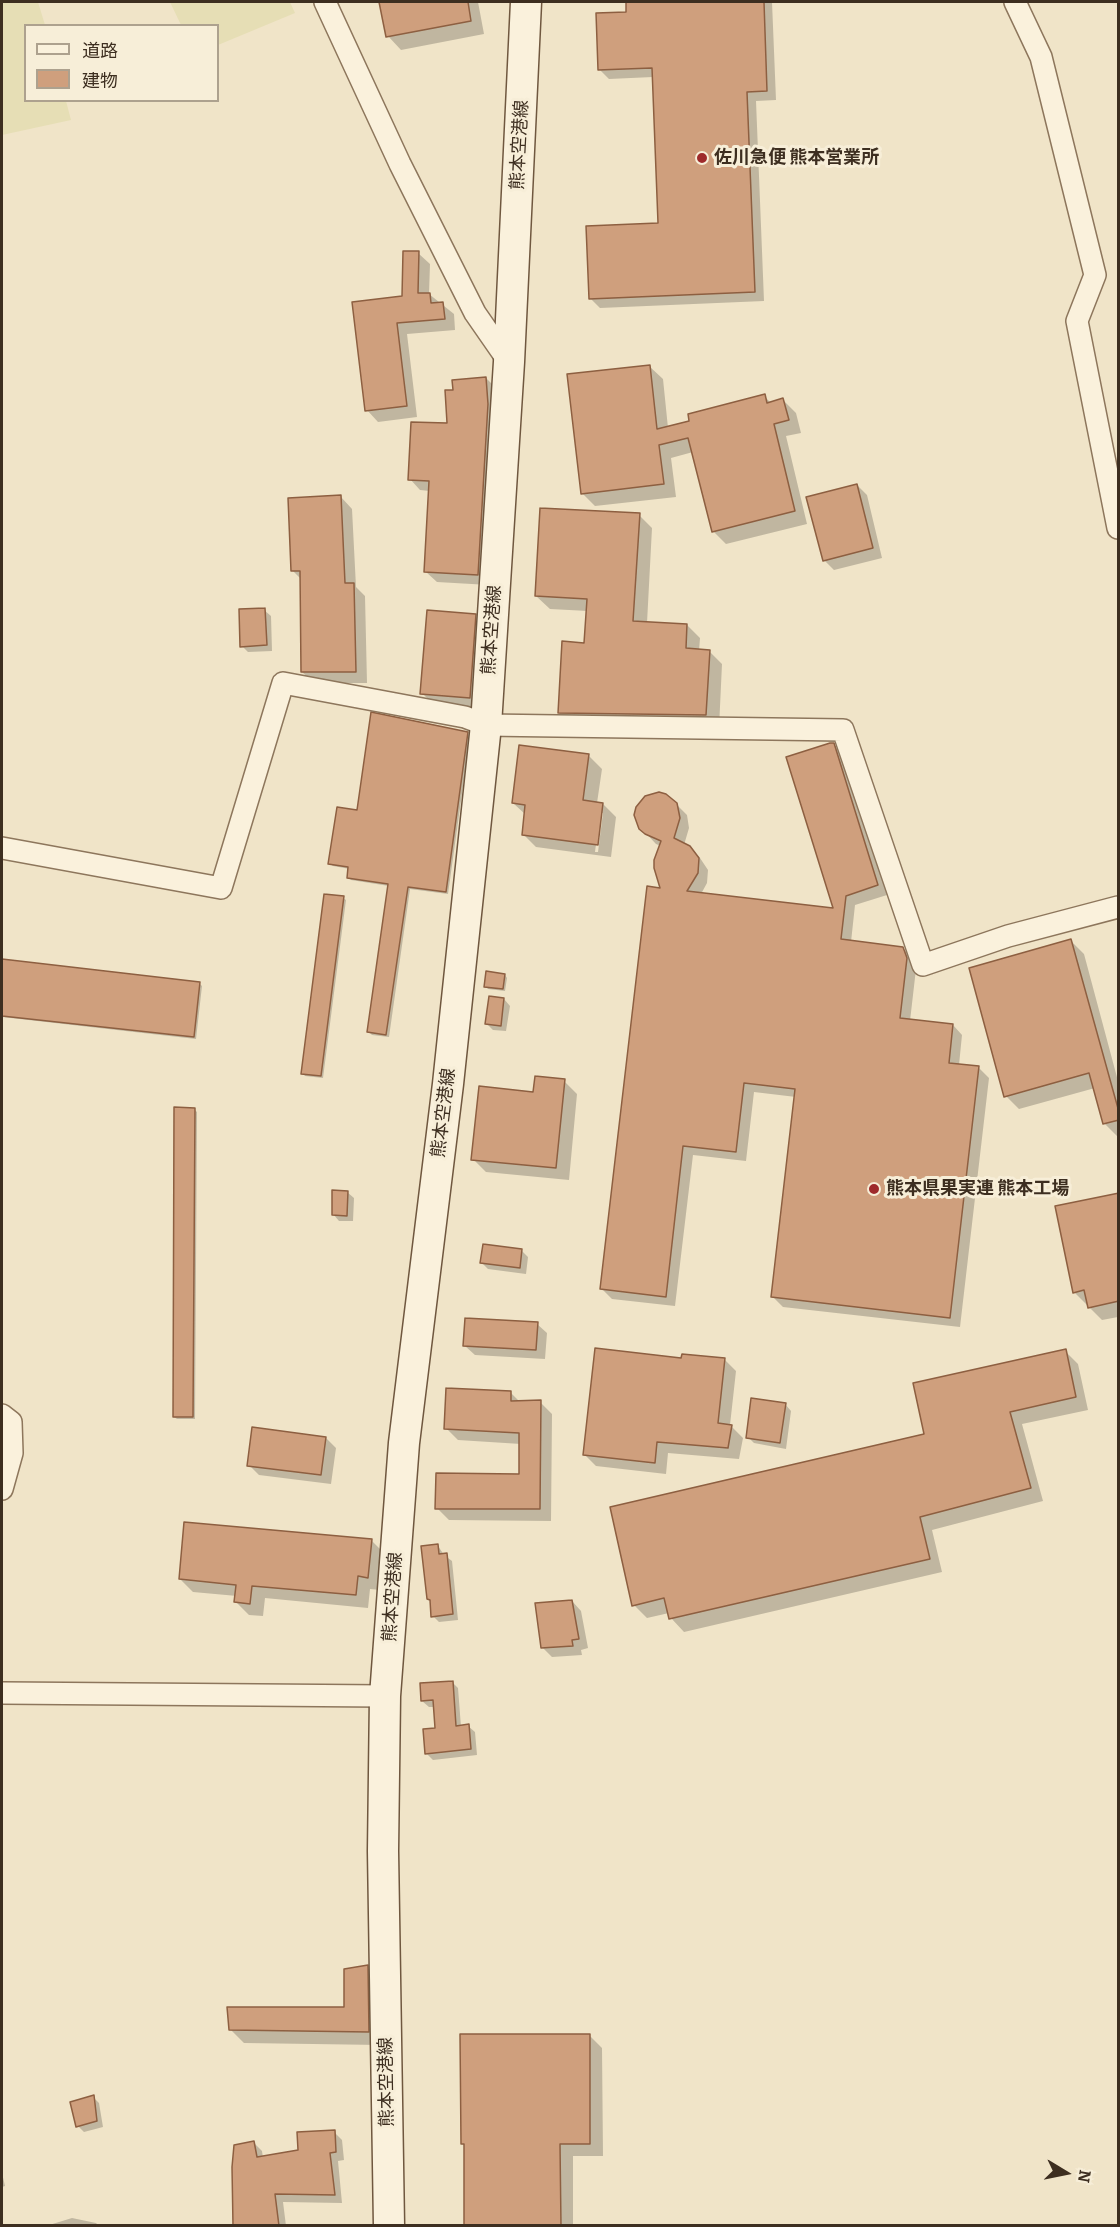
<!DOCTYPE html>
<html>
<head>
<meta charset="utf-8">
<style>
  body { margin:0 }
  #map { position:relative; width:1120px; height:2227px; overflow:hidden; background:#f0e4c8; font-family:Bitter,"Noto Sans JP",serif }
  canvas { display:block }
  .frame { position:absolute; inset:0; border:3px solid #3d2e20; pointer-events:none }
  .legend { position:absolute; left:24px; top:24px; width:195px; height:78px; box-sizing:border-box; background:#f7eed8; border:2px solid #ada18e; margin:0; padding:8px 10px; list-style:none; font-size:18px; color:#3d2e20 }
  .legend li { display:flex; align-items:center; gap:12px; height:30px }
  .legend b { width:30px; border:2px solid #ada18e }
  .north { position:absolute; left:1036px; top:2143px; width:60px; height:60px; -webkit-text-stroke:4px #f7eed8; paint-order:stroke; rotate:100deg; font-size:16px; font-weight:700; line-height:24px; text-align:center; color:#3d2e20 }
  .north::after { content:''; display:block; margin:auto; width:21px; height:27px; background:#3d2e20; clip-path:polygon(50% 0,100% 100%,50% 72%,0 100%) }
</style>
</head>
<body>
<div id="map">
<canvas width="1120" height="2227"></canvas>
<div class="frame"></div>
<ul class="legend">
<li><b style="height:8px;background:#faf1dc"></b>道路</li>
<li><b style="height:16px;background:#cf9f7d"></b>建物</li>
</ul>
<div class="north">N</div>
</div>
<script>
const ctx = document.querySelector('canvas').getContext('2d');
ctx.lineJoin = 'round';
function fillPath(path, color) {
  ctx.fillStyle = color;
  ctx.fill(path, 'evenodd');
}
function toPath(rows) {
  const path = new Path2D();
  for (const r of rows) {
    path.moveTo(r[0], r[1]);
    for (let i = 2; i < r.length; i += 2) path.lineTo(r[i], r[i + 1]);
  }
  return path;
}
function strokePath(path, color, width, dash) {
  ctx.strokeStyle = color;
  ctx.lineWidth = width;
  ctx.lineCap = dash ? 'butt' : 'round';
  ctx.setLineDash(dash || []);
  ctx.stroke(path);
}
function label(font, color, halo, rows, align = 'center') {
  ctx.font = font + ' Bitter,"Noto Sans JP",serif';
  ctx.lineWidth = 6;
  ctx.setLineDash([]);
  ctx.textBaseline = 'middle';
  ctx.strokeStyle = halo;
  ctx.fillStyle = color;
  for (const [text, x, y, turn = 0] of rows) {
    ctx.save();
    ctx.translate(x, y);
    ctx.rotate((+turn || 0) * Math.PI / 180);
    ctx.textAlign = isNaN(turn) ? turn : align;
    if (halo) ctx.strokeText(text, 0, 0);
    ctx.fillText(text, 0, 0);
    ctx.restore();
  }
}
const farmland = toPath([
  [2,2,38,2,45,25,26,26,26,100,66,101,71,120,2,135],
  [170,2,290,2,295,13,218,45,218,26,181,25]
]);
const shadow = toPath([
  [381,2,478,2,484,34,401,50,388,36],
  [627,2,772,2,776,100,756,101,764,301,600,308,590,298,659,225,653,77,609,79,599,69,628,14],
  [418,253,430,264,429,294,454,314,455,330,407,334,417,417,378,422,367,410],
  [649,366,663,379,668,428,764,396,771,403,783,400,796,413,801,433,786,436,807,524,726,544,713,531,693,452,671,458,676,497,595,506,582,493],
  [486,378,497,389,489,585,437,582,426,572,430,491,420,490,410,479,449,425,455,391],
  [857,485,867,495,882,558,834,570,824,560],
  [341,497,352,509,356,587,365,596,367,683,314,683,302,672,302,580,293,571],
  [639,515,652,528,647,623,687,625,700,638,699,651,709,651,722,664,719,728,572,726,559,713,586,644,588,611,550,609,536,596],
  [264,610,271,616,272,651,248,652,242,646],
  [475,616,488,629,483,710,435,706,422,693],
  [467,733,470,736,448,894,410,889,389,1037,372,1035,369,1032,389,886,351,880,349,878,350,869,333,866,330,864,358,812],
  [833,744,843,754,887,895,855,905,851,942,903,948,913,958,916,969,910,1021,953,1025,962,1035,959,1065,979,1068,989,1078,960,1327,783,1307,773,1297,796,1097,754,1092,746,1161,693,1155,675,1306,612,1299,602,1289,662,890,661,846,656,844,641,828,676,804,687,815,689,828,684,845,700,858,708,870,707,883,701,894,835,910],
  [588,755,602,769,597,803,603,804,616,817,611,857,536,847,523,834,526,815,513,803],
  [600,813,603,813,598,852,595,852],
  [343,898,346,900,323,1078,305,1076,303,1073],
  [1071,941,1084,954,1118,1081,1117,1136,1104,1123,1095,1088,1019,1109,1006,1096],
  [2,961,199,983,202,986,196,1039,2,1017],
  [505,975,507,978,505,991,488,989,486,986],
  [504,999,510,1006,506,1031,493,1030,487,1024],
  [564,1081,577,1094,569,1180,486,1172,473,1159,534,1093],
  [194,1109,197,1112,195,1419,177,1419,174,1417],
  [347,1192,354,1198,353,1221,339,1221,333,1214],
  [1118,1195,1118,1317,1102,1320,1074,1292],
  [522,1251,528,1257,526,1274,488,1269,482,1263],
  [537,1324,547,1333,545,1359,475,1355,465,1346],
  [1065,1351,1078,1364,1088,1410,1022,1424,1043,1501,932,1530,942,1572,684,1632,671,1618,669,1613,647,1618,634,1605],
  [683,1359,725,1360,736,1371,730,1425,743,1438,739,1459,668,1453,666,1474,596,1466,585,1455],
  [511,1393,520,1402,540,1402,552,1414,551,1521,449,1520,437,1508,521,1475,521,1444,458,1440,446,1428],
  [785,1404,791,1411,786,1449,754,1443,748,1437],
  [326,1438,336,1448,331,1484,259,1475,249,1465],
  [371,1540,384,1553,381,1590,370,1589,368,1608,265,1598,263,1616,249,1615,236,1602,237,1596,193,1592,180,1579],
  [438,1546,444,1555,452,1561,458,1620,439,1622,433,1616,431,1602,428,1599],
  [572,1601,581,1611,588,1648,581,1650,582,1655,552,1657,542,1647],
  [452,1682,458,1688,461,1727,468,1726,475,1732,477,1755,433,1760,427,1754,436,1729,435,1707,429,1707,422,1701],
  [367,1967,380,1980,381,2045,244,2043,231,2030,346,2009],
  [589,2035,602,2048,603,2156,573,2156,573,2226,465,2226,465,2146,462,2144],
  [93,2097,99,2103,103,2127,84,2132,78,2126],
  [334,2132,342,2140,344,2160,338,2161,342,2203,283,2202,286,2226,234,2226,254,2143,262,2151,263,2158,300,2151],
  [2,2173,5,2186,2,2187],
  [72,2218,96,2223,99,2226,46,2226]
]);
const building = toPath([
  [379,2,468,2,471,21,386,37,379,2],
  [626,2,764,2,767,91,747,92,755,292,589,299,586,226,658,223,652,68,598,70,596,13,626,12,626,2],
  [403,251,419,251,418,293,430,293,431,303,443,302,445,319,397,323,407,406,365,411,352,302,402,296,403,251],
  [650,365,657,429,689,421,688,414,765,394,767,403,783,398,789,420,774,424,795,511,712,532,688,438,659,445,664,484,581,494,567,374,650,365],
  [486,377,488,404,478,575,424,572,429,481,408,480,411,422,447,423,445,390,453,390,452,380,486,377],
  [857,484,873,548,823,561,806,497,857,484],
  [341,495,345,583,354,583,356,672,301,672,300,571,291,571,288,498,341,495],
  [540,508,640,513,633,621,687,624,686,648,710,650,706,715,558,713,562,641,584,643,587,599,535,596,540,508],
  [265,608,267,645,240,647,239,609,265,608],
  [427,610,476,614,470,698,420,694,427,610],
  [371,712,468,732,446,892,408,887,386,1035,367,1032,388,884,347,878,348,867,328,864,337,807,357,810,371,712],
  [830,743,834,743,878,885,846,896,841,939,903,947,907,958,900,1018,953,1024,949,1063,979,1066,950,1318,771,1297,795,1089,744,1083,736,1152,683,1146,666,1297,600,1289,647,886,660,888,654,868,654,860,661,841,645,834,639,829,634,815,636,807,645,796,659,792,666,794,677,803,680,818,674,838,690,846,699,858,698,873,687,891,833,908,786,757,830,743],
  [519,745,589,754,583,800,603,803,598,845,522,835,525,805,512,803,519,745],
  [324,894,344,896,321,1076,301,1074,324,894],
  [1071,939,1119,1112,1119,1120,1103,1124,1089,1073,1004,1097,969,968,1071,939],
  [2,959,200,982,194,1037,2,1016,2,959],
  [486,971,505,974,503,989,484,987,486,971],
  [489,996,504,998,501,1026,485,1024,489,996],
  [535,1076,565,1079,556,1168,471,1160,479,1086,533,1092,535,1076],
  [174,1107,195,1108,193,1417,173,1417,174,1107],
  [332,1190,348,1191,347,1216,332,1215,332,1190],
  [1119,1193,1119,1301,1088,1308,1084,1290,1073,1293,1055,1206,1119,1193],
  [483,1244,522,1249,520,1268,480,1263,483,1244],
  [465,1318,538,1322,536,1350,463,1346,465,1318],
  [595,1348,681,1358,682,1354,725,1358,718,1423,732,1425,728,1448,657,1442,655,1463,583,1455,595,1348],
  [1066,1349,1076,1397,1010,1412,1031,1488,920,1517,930,1559,669,1619,664,1598,632,1606,610,1507,924,1434,913,1383,1066,1349],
  [446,1388,511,1391,511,1401,541,1400,540,1509,435,1509,436,1473,519,1474,519,1433,444,1429,446,1388],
  [751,1398,786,1403,780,1443,746,1438,751,1398],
  [252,1427,326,1437,321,1475,247,1466,252,1427],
  [184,1522,372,1539,368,1578,358,1576,356,1595,252,1586,250,1604,234,1602,236,1585,179,1579,184,1522],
  [438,1544,439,1554,447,1553,453,1614,431,1617,430,1600,427,1599,421,1546,438,1544],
  [572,1600,579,1639,572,1640,573,1646,541,1648,535,1603,572,1600],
  [453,1681,456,1726,469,1724,471,1749,425,1754,423,1729,435,1728,433,1700,421,1701,420,1683,453,1681],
  [368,1965,369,2032,229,2030,227,2007,344,2007,344,1969,368,1965],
  [460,2034,590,2034,590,2144,560,2144,561,2226,464,2226,464,2144,461,2144,460,2034],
  [94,2095,97,2121,76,2127,70,2102,94,2095],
  [335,2130,336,2152,330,2153,335,2195,275,2194,279,2226,233,2226,232,2167,234,2145,254,2141,257,2157,298,2150,297,2132,335,2130]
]);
const minor = toPath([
  [325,2,400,164,475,313,509,362],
  [1015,2,1041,57,1095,275,1077,321,1118,528],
  [2,848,221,888,283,683,465,717,486,725,843,730,923,965,1008,936,1118,907],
  [2,1415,11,1422,12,1453,2,1489],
  [2,1693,385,1696]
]);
const secondary = toPath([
  [389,2226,383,1851,385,1696,404,1443,448,1084,486,725,509,362,526,2]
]);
const markers = [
  [702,158,6,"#9e2a2b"],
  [874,1189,6,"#9e2a2b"]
];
const streetNames = [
  ["熊本空港線",520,145,-87],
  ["熊本空港線",492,630,-86],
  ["熊本空港線",444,1113,-83],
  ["熊本空港線",393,1597,-86],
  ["熊本空港線",387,2082,-91]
];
const poiNames = [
  ["佐川急便 熊本営業所",714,158],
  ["熊本県果実連 熊本工場",886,1189]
];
fillPath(farmland, '#e6deb5');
fillPath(shadow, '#0003');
fillPath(building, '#cf9f7d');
strokePath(building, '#8d5f41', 1.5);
strokePath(minor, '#8d765c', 24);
strokePath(secondary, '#6f573f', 33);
strokePath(minor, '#faf1dc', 21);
strokePath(secondary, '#faf1dc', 30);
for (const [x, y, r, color] of markers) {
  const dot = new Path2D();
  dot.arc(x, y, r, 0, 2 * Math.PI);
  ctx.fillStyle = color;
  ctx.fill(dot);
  strokePath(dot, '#f7eed8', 2);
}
label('18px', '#3d2e20', '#f7eed8', streetNames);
label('bold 18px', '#3d2e20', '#f7eed8', poiNames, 'left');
</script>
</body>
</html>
